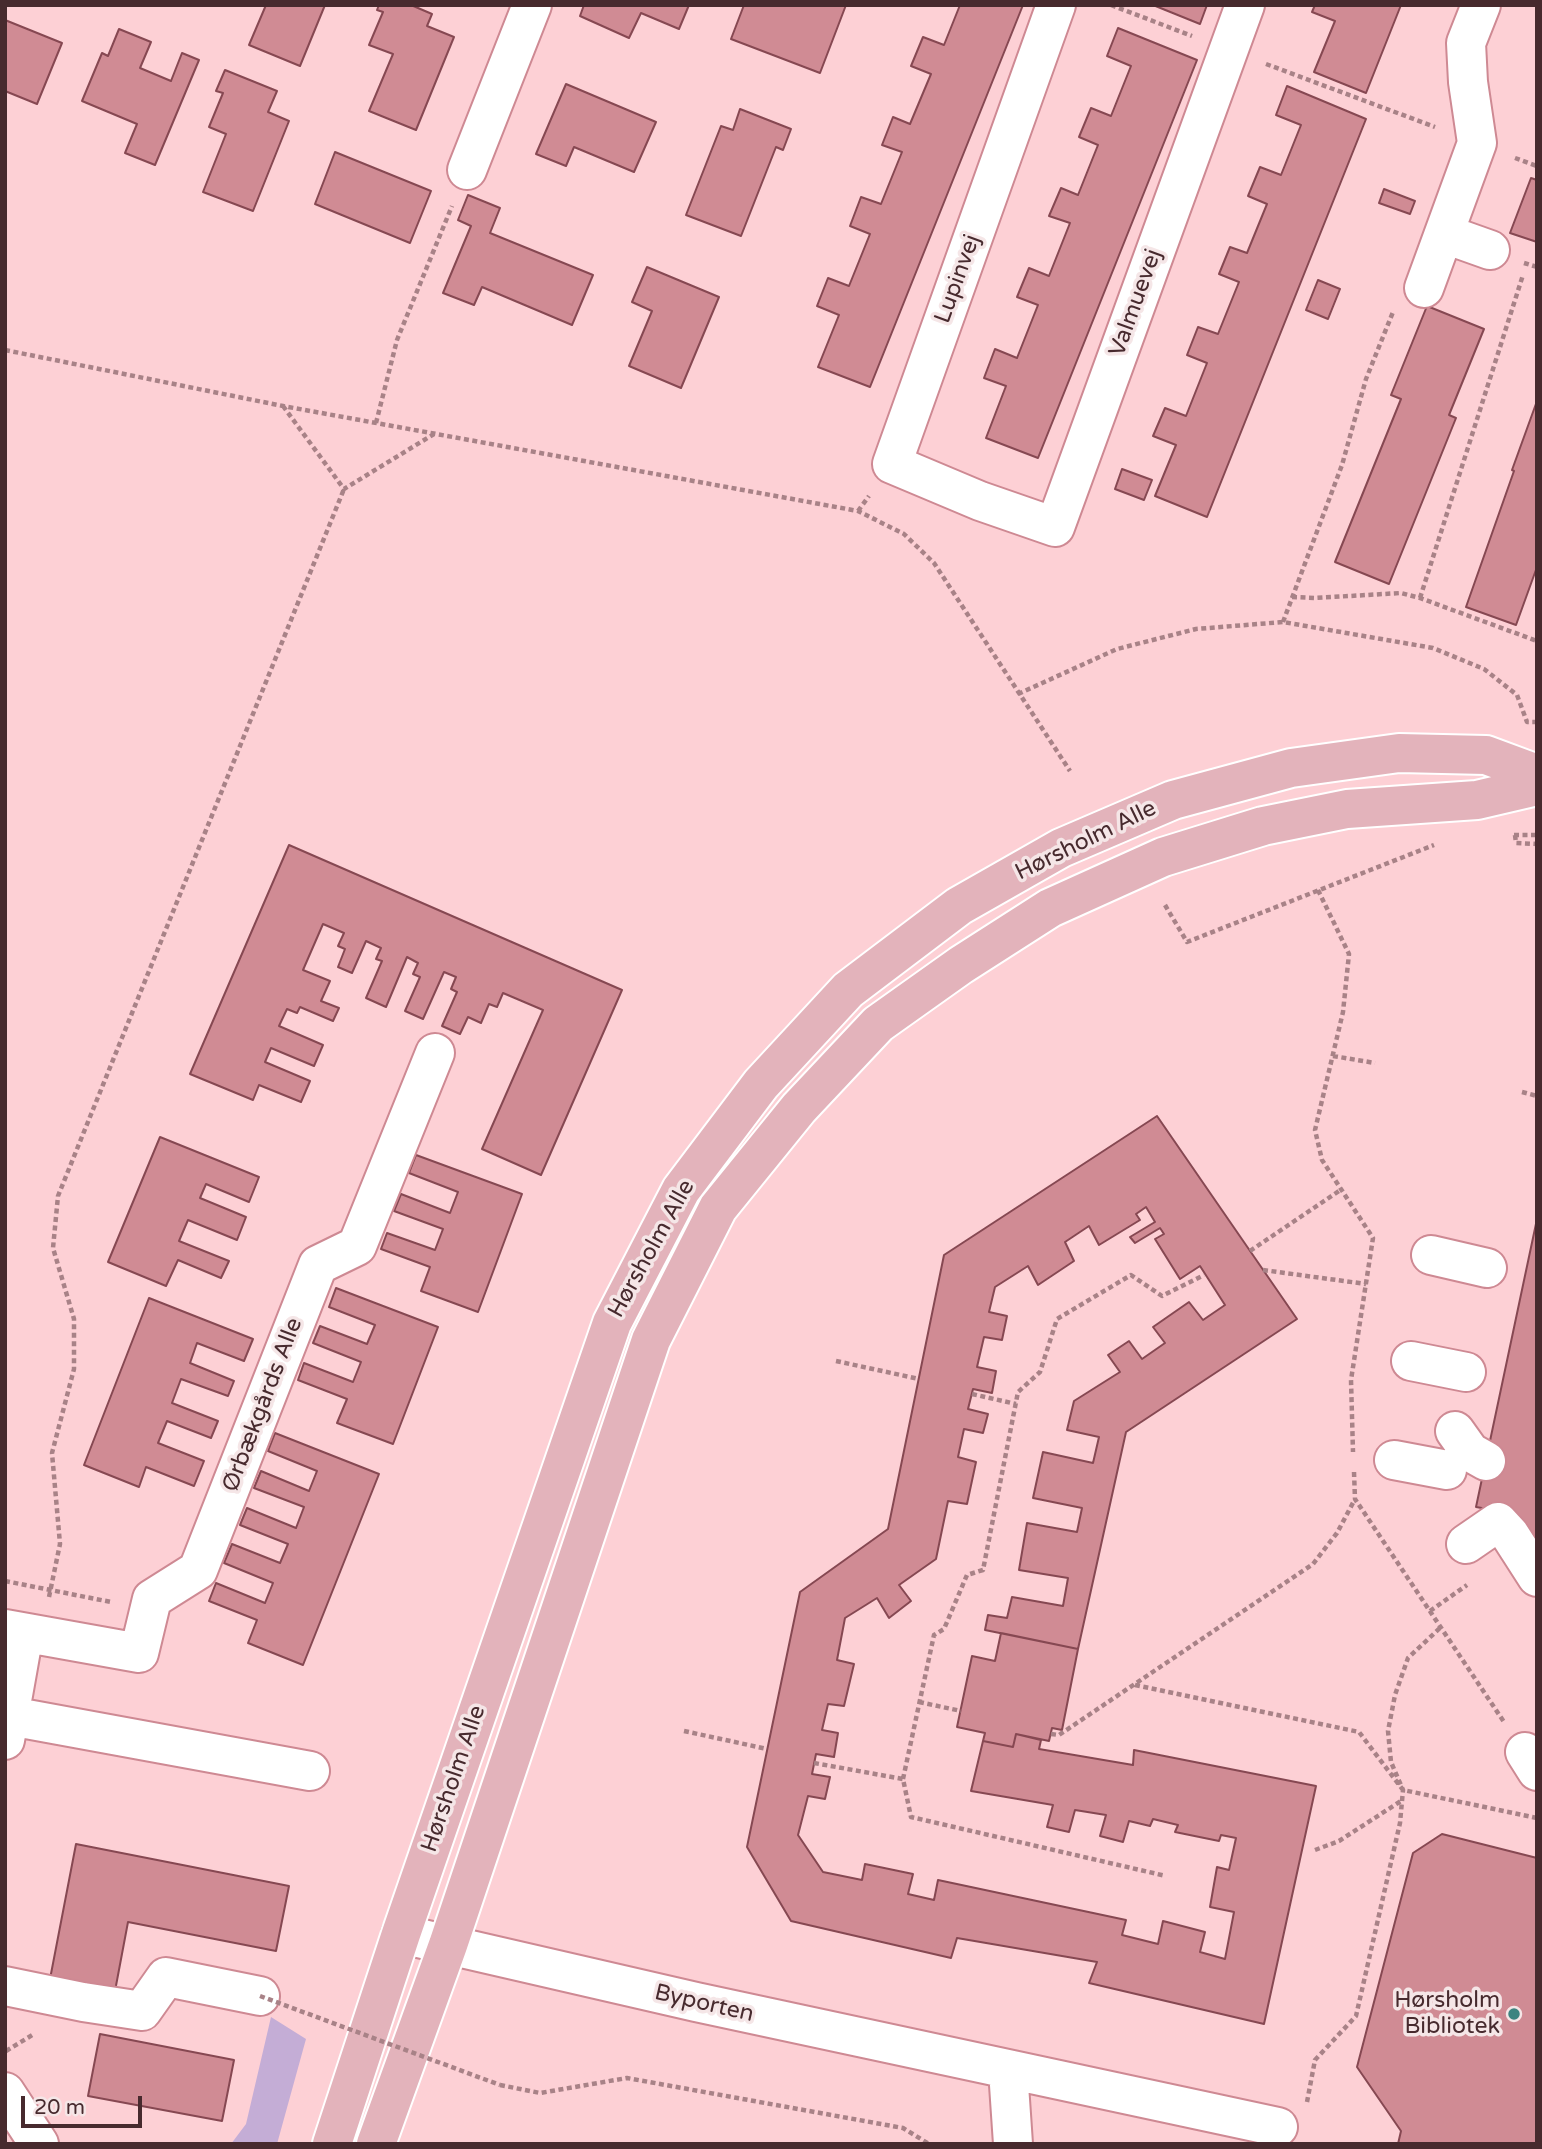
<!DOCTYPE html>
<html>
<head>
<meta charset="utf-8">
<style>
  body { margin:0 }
  #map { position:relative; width:1542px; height:2149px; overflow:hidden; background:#fdd0d5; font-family:"Varela Round",sans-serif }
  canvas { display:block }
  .frame { position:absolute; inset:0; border:7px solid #472a2e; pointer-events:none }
  .scale { position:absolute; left:21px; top:2096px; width:121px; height:32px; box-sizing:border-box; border:4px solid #472a2e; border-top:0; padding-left:9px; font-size:21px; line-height:24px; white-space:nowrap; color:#472a2e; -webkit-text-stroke:5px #f5e6e7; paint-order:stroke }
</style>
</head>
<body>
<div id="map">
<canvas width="1542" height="2149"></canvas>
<div class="frame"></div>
<div class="scale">20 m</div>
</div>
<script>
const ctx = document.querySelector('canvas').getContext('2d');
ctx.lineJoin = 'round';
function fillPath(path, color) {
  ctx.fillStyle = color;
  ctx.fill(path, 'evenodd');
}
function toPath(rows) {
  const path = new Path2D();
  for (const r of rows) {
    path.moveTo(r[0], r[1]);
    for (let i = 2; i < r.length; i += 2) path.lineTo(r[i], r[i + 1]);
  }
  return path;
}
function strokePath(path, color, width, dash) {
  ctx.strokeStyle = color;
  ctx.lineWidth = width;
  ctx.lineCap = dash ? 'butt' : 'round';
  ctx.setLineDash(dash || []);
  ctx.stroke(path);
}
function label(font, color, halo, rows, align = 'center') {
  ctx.font = font + ' "Varela Round",sans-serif';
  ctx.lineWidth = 7;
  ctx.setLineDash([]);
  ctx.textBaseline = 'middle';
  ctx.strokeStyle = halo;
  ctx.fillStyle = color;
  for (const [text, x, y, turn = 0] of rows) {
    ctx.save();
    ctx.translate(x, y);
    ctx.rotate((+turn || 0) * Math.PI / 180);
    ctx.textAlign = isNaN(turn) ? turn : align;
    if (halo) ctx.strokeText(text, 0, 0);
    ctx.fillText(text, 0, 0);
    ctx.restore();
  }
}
const green = toPath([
  [271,2017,306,2039,277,2144,231,2144,246,2124]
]);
const building = toPath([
  [266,5,325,5,300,66,249,45,266,5],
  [379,5,411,5,432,14,427,26,454,37,416,130,369,111,393,54,369,45,383,12,377,10,379,5],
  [584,5,689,5,679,29,641,13,629,38,580,16,584,5],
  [744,5,846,5,820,73,731,39,744,5],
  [960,5,1023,5,870,387,818,367,839,315,817,306,828,278,849,286,870,234,850,226,861,197,881,204,902,152,882,145,893,117,910,124,931,74,911,66,923,37,944,45,960,5],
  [1153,5,1207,5,1200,24,1153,5],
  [1315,5,1401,5,1366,93,1314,72,1335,21,1312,12,1315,5],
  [5,20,62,43,37,104,5,91,5,20],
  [1118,28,1197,60,1038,458,986,438,1006,386,984,378,995,349,1017,358,1038,305,1017,297,1029,268,1049,276,1070,223,1049,216,1061,188,1078,195,1098,145,1079,137,1091,108,1111,116,1131,66,1107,56,1118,28],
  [119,29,151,42,140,68,171,81,182,53,199,60,155,165,125,153,137,124,82,101,102,53,108,56,119,29],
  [225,70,277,91,268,112,289,121,253,211,203,192,226,134,209,127,223,93,216,91,225,70],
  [566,84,656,122,634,172,574,147,566,166,536,154,566,84],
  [1287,86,1366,119,1207,517,1155,496,1176,445,1153,436,1165,408,1186,416,1207,363,1187,355,1198,327,1218,334,1239,282,1219,274,1230,247,1247,253,1267,204,1248,196,1260,167,1281,175,1301,125,1276,115,1287,86],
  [740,109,791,129,783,150,776,147,741,236,686,215,721,126,733,130,740,109],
  [335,152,431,191,410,243,315,204,335,152],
  [1531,178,1537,180,1537,242,1510,233,1531,178],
  [1384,189,1415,201,1410,214,1379,203,1384,189],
  [468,195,500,208,490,233,593,275,572,325,482,287,474,305,443,293,471,226,458,220,468,195],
  [647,267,719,297,681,388,629,366,652,311,632,302,647,267],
  [1318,280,1340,289,1328,319,1306,310,1318,280],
  [1427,306,1484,329,1449,415,1456,418,1389,584,1335,562,1401,399,1391,395,1427,306],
  [1537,401,1537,567,1516,625,1466,607,1514,471,1512,470,1537,401],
  [1122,469,1152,480,1144,500,1115,489,1122,469],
  [289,845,622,990,541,1175,482,1149,543,1010,503,993,497,1007,489,1004,481,1023,468,1017,460,1034,442,1026,457,992,451,989,456,977,444,972,423,1019,405,1011,420,977,413,974,418,963,407,957,386,1007,366,998,382,961,376,959,381,948,366,941,352,973,338,967,345,949,338,946,344,933,323,924,303,970,330,981,321,1001,339,1008,333,1021,300,1007,297,1013,287,1009,279,1026,323,1045,314,1066,271,1048,265,1062,310,1081,301,1102,259,1085,253,1100,190,1074,289,845],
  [1157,1116,1297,1319,1126,1432,1078,1649,985,1630,988,1615,1007,1618,1012,1597,1063,1606,1068,1578,1019,1570,1027,1523,1077,1532,1082,1508,1033,1498,1043,1452,1093,1463,1099,1437,1067,1430,1074,1401,1120,1372,1108,1355,1129,1341,1142,1359,1165,1343,1153,1327,1189,1302,1203,1320,1225,1305,1200,1266,1180,1279,1155,1239,1164,1234,1160,1228,1135,1243,1130,1237,1155,1222,1146,1207,1136,1214,1140,1220,1099,1245,1089,1226,1065,1242,1074,1261,1038,1285,1028,1266,995,1287,989,1312,1007,1316,1002,1340,984,1337,977,1367,996,1371,992,1393,973,1389,968,1409,988,1414,983,1433,964,1429,958,1457,976,1462,967,1504,948,1501,936,1559,899,1585,911,1601,889,1618,877,1598,845,1618,837,1660,854,1664,844,1706,828,1704,822,1730,838,1733,834,1757,816,1754,812,1774,830,1777,825,1799,808,1796,798,1835,823,1872,862,1880,865,1864,913,1874,908,1894,934,1900,938,1880,1126,1920,1122,1935,1158,1944,1163,1921,1205,1932,1200,1952,1225,1959,1234,1912,1210,1907,1217,1867,1229,1870,1236,1838,1221,1835,1219,1841,1175,1832,1178,1825,1153,1819,1150,1826,1129,1821,1123,1842,1100,1836,1106,1815,1075,1810,1069,1832,1047,1827,1053,1805,971,1791,983,1741,1013,1747,1016,1734,1041,1740,1039,1749,1133,1765,1134,1750,1316,1786,1264,2024,1089,1983,1097,1962,957,1938,951,1958,791,1921,747,1847,800,1592,888,1529,944,1255,1157,1116],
  [160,1137,259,1177,249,1202,206,1184,200,1198,246,1217,237,1240,188,1220,179,1241,229,1261,221,1278,178,1260,166,1286,108,1262,160,1137],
  [416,1155,522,1194,478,1312,421,1291,430,1267,381,1249,387,1233,435,1250,443,1229,394,1211,401,1194,450,1213,458,1192,409,1173,416,1155],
  [1537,1219,1537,1557,1511,1513,1476,1507,1537,1219],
  [336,1288,438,1327,393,1444,337,1423,347,1399,298,1380,304,1363,353,1382,361,1362,313,1343,320,1326,367,1344,375,1325,329,1307,336,1288],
  [149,1298,253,1339,244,1361,197,1343,190,1363,234,1381,228,1396,181,1379,172,1403,218,1421,211,1438,167,1421,158,1443,204,1461,194,1486,146,1467,139,1487,84,1465,149,1298],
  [275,1433,379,1474,303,1665,248,1643,257,1620,209,1601,216,1583,265,1603,273,1583,224,1563,232,1544,280,1563,288,1544,240,1525,247,1508,296,1528,304,1507,254,1488,261,1471,309,1491,317,1471,268,1451,275,1433],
  [1001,1633,1078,1649,1062,1730,1052,1728,1049,1741,1016,1734,1013,1747,983,1741,985,1733,957,1727,972,1656,995,1661,1001,1633],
  [1442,1834,1537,1858,1537,2144,1398,2144,1401,2131,1357,2067,1413,1853,1442,1834],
  [76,1844,289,1886,276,1951,128,1922,115,1991,50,1979,76,1844],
  [100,2034,234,2060,222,2121,88,2096,100,2034]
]);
const path = toPath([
  [1111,5,1192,36],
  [1266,64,1435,127],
  [1515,158,1537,166],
  [1524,263,1537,267],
  [5,350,283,406,858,511,904,534,934,563,1070,771],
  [283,406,344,489,434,434],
  [376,423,397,340,452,206],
  [858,511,869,496],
  [1292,597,1315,598,1401,593,1420,598,1537,641],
  [1420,598,1523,275],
  [1283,622,1342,465,1366,379,1393,312],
  [1018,694,1117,649,1196,629,1283,622,1433,648,1484,669,1517,695,1527,722,1537,722],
  [1514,835,1537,835],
  [1515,835,1516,843,1537,844],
  [1318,890,1349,954,1343,1012,1315,1130,1322,1160,1373,1238,1351,1380,1353,1452],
  [1165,905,1187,942,1434,845],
  [1333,1056,1375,1063],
  [1522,1092,1537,1096],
  [1250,1251,1342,1189],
  [1263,1270,1366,1284],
  [836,1361,919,1379],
  [972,1394,1016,1404],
  [1354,1472,1355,1499,1504,1722],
  [5,1581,111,1602],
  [49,1597,60,1544,52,1453,74,1369,74,1319,53,1248,58,1196,344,489],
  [1430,1611,1467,1585],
  [1135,1685,1359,1732,1403,1790,1537,1818],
  [919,1702,961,1711],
  [684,1731,767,1749],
  [1051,1734,1059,1735,1313,1564,1337,1533,1355,1499],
  [814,1763,903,1779,911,1817,1166,1876],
  [903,1779,934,1635,944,1629,967,1575,983,1570,1018,1392,1040,1372,1057,1319,1131,1275,1162,1296,1204,1275],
  [1315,1850,1339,1841,1401,1801],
  [6,2051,34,2034],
  [500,2085,540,2093,627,2078,903,2128,929,2144],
  [1307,2102,1315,2060,1356,2016,1400,1823,1403,1790,1391,1762,1388,1731,1395,1695,1408,1658,1441,1627]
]);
const minor = toPath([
  [1056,5,892,464,980,501,1055,527,1245,5],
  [467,170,532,5],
  [1445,234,1490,250],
  [1424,288,1477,143,1468,82,1466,43,1481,5],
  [1431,1255,1487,1268],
  [1411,1361,1466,1372],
  [1455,1431,1470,1452,1486,1461],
  [1394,1460,1447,1470],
  [1466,1544,1498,1522,1510,1535,1537,1577],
  [5,1629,139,1653,152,1599,198,1570,318,1265,357,1246,435,1053],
  [10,1716,310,1771],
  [5,1740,24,1633],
  [1525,1752,1537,1771],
  [401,1934,696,2002,1278,2127],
  [5,1986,83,2002,142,2011,166,1977,260,1996],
  [1008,2070,1013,2144],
  [5,2092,39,2144]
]);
const major = toPath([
  [332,2144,401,1934,612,1323,681,1190,761,1084,848,990,959,906,1061,848,1173,800,1291,768,1399,753,1486,755,1537,774],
  [376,2144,448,1945,651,1340,718,1208,799,1108,878,1024,961,965,1050,908,1163,857,1263,826,1347,809,1477,800,1537,786]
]);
const pathBridge = toPath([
  [260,1996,500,2085]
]);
const markers = [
  [1514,2014,7,"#3c8480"]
];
const streetNames = [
  ["Lupinvej",958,279,-70],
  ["Valmuevej",1136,303,-70],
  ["Hørsholm Alle",1086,841,-26],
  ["Hørsholm Alle",652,1249,-61],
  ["Ørbækgårds Alle",263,1405,-69],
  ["Hørsholm Alle",454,1779,-71],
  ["Byporten",704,2004,13]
];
const poiNames = [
  ["Hørsholm",1500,2001],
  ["Bibliotek",1500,2027]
];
fillPath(green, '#c4add6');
fillPath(building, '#d08b94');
strokePath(building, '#864852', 2);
strokePath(minor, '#ce8993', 42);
strokePath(major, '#fff', 42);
strokePath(path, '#a88287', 4.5, [5, 3.5]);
strokePath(minor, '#fff', 38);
strokePath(major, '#e3b3bb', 38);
strokePath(pathBridge, '#a88287', 4.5, [5, 3.5]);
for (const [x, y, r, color] of markers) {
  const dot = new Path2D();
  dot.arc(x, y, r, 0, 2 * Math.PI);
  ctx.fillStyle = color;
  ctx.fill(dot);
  strokePath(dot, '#f5e6e7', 2.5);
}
label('23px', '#472a2e', '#f5e6e7', streetNames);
label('23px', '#472a2e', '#f5e6e7', poiNames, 'right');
</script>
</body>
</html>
